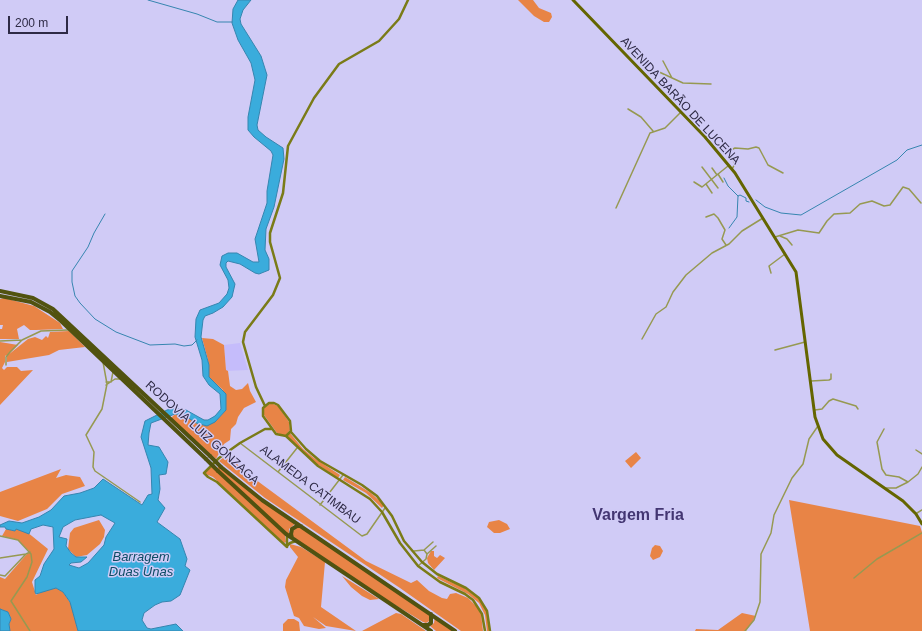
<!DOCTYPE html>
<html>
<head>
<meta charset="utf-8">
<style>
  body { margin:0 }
  #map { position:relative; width:922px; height:631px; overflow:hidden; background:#d0cbf6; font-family:Helvetica,sans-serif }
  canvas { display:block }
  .scale { position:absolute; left:8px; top:16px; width:60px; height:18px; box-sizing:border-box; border:2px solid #2e2a45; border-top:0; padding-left:5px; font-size:12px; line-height:14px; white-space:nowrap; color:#2e2a45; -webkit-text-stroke:3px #d0cbf6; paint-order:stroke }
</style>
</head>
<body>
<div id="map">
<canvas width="922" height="631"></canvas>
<div class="scale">200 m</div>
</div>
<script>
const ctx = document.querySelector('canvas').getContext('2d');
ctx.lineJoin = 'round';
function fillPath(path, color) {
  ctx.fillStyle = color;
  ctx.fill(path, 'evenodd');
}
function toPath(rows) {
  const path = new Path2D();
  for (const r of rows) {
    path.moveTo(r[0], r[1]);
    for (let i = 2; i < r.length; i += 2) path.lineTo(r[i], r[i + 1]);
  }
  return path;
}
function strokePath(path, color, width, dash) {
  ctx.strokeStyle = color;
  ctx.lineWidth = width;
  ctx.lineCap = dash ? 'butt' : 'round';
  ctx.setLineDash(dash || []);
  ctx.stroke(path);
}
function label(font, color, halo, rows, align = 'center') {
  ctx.font = font + ' Helvetica,sans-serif';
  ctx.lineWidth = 3;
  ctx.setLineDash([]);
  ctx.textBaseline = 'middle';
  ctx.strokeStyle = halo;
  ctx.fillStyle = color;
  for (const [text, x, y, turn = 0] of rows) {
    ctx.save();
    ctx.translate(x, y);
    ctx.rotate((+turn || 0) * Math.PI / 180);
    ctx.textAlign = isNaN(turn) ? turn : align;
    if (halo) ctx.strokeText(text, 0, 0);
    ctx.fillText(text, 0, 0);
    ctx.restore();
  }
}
const built = toPath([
  [240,343,248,370,226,371,224,345]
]);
const green = toPath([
  [518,0,533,0,539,8,551,13,552,17,549,22,544,22,534,16],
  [4,298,34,306,60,323,63,329,36,330,30,330,24,325,17,329,19,339,0,339,0,329,2,329,3,325,0,325,0,299],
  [69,331,85,347,59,350,49,355,7,362,7,355,5,356,5,362,2,368,4,370,7,367,17,367,21,371,33,370,0,405,0,342,18,345,8,355,28,339,35,337,42,340,46,336,48,338,50,332],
  [202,338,213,339,224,345,226,370,228,371,230,386,236,390,242,389,248,383,250,391,256,402,244,408,238,417,236,424,231,429,230,440,224,444,216,459,171,418,175,414,182,415,215,422,226,410,223,390,209,377,208,360],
  [271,403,278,406,289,422,290,430,285,436,277,433,264,415,264,408],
  [290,433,303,449,314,458,340,475,338,478,311,460,287,436],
  [636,452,641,458,631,468,625,461],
  [227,455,248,474,366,561,411,583,417,580,429,591,442,598,447,599,450,594,456,593,468,598,476,606,481,614,483,631,461,631,400,588,265,498,219,461],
  [219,465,295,524,289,529,289,535,217,469],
  [211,466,285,535,286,542,284,543,213,477,206,474,206,471],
  [61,469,56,478,66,475,80,477,85,486,62,494,47,509,18,521,0,516,0,492],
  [345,477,371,493,384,505,382,508,366,493,343,480],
  [789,500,920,526,922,532,922,631,810,631],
  [99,520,105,530,104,537,100,544,87,555,76,557,68,549,70,533,74,528],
  [499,520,507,524,510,529,500,533,494,533,487,527,489,522],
  [16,528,27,532,48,549,32,582,36,595,45,590,56,588,63,592,71,604,78,631,10,631,9,624,11,619,8,612,0,609,0,577,5,579,26,555,30,552,18,540,2,536,6,529,15,531],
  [294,528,303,528,429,613,431,620,426,623,423,622,325,562,321,607,356,631,326,626,313,617,326,628,319,629,304,626,299,618,294,616,285,587,286,580,298,557,290,547,290,544,301,547,322,560,291,535],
  [655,545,660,546,663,551,660,557,653,560,650,556,652,548],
  [431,551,434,551,434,556,437,558,440,555,445,558,434,570,428,563,427,558],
  [342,576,379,599,370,600,362,596,351,587],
  [438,576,464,588,478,598,487,612,490,631,487,631,485,615,479,603,468,594,437,578],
  [396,613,401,614,426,631,362,631],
  [742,613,756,616,746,631,695,631,696,629,718,630],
  [435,617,455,631,436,631,430,626,434,623],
  [288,619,294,619,299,622,300,631,283,631,283,624]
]);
const water = toPath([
  [238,0,251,0,243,10,240,19,241,24,261,56,267,75,257,125,258,130,266,137,283,148,284,159,274,207,266,229,265,250,269,259,269,270,259,274,255,273,240,264,228,261,226,263,226,267,235,284,232,297,223,307,213,313,205,316,203,320,201,337,209,365,209,377,226,394,226,410,215,422,207,426,196,423,184,415,175,414,151,423,149,433,148,445,159,447,168,462,166,474,159,475,160,489,158,500,165,508,157,522,180,539,187,559,185,566,190,570,180,595,171,601,162,602,155,605,144,613,142,620,147,628,151,629,176,624,183,631,78,631,70,602,63,592,56,588,36,594,35,592,35,580,40,576,44,564,54,549,53,527,43,525,31,529,29,534,16,529,15,531,6,529,5,527,0,527,0,525,9,521,22,523,39,517,51,510,64,496,80,493,94,488,103,479,142,505,148,495,152,494,151,468,141,437,145,421,167,410,176,408,186,410,204,420,208,420,215,416,221,409,220,394,209,385,203,376,202,360,195,337,196,319,200,310,219,303,227,294,229,288,228,280,220,265,222,256,228,253,237,253,253,262,259,262,255,239,267,203,267,191,273,155,271,151,254,137,248,130,248,117,255,80,251,63,238,40,232,23,233,9,238,0],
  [101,515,115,523,106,537,104,545,88,563,79,568,69,565,71,563,81,562,87,557,76,557,71,553,66,546,67,539,59,537,63,527,75,520,101,515],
  [0,609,8,612,11,619,9,624,10,631,0,631,0,609]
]);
const stream = toPath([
  [148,0,197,14,217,22,232,22],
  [724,178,728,186,738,196],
  [756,200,765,207,781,213,801,215,897,160,907,150,922,145],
  [105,214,94,233,88,247,72,271,72,282,75,296,80,303,95,319,116,332,150,345,175,344,184,346,192,345,197,340],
  [729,228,737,217,738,196,740,195,746,198,746,201,749,202]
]);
const street = toPath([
  [663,61,672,78],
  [657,71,683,83,711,84],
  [628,109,641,117,653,131],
  [702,167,718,188],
  [712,168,717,175],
  [732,169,735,164,731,156,731,150,735,148,748,149,756,147,759,148,768,165,783,173],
  [718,174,723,182],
  [694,182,702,187,728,166],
  [706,184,712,193],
  [616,208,650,133,665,128,681,112],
  [706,217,714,214,718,218,725,230,722,239,726,245],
  [780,236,787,239,792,245],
  [775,237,798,230,819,233,827,221,834,214,850,213,860,204,872,201,884,206,890,205,903,187,909,189,921,203],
  [771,273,769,266,785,254],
  [642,339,656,314,666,307,673,292,686,275,712,253,729,244,742,231,763,218],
  [0,341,22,340,41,331,68,330],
  [775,350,805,342],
  [103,362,107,384,102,409,86,435,94,452,93,467,95,471,140,502],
  [6,365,6,357,10,352,22,340],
  [811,381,829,380,831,379,831,374],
  [106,382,111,382,113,372],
  [106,385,115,379,120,379],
  [815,410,822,409,829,401,833,399,856,406,858,409],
  [884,429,877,442,882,469,886,475,899,477,908,482],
  [240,443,362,536,367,534,385,508],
  [916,450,922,454],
  [278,472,297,448],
  [886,488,896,488,908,482,918,474,922,467],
  [320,505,343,475],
  [917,513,922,510],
  [0,536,18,540,31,554,32,562,27,577,11,601,30,631],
  [424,550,433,542],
  [414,551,424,550,427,554,426,559,418,566],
  [427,554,436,546],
  [0,558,26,554],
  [0,575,5,576,26,554,30,552],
  [854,578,877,559,922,533],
  [745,631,754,620,760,602,761,554,771,533,774,515,792,478,803,464,809,439,818,426]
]);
const secondary = toPath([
  [269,403,274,403,278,405,290,421,291,431,286,436,276,434,263,416,263,408,269,403],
  [265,406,256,387,243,342,245,332,273,295,280,278,270,242,270,233,283,193,288,146,314,98,339,64,379,41,399,19,408,0],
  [272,429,265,429,240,443,219,458,204,473,208,477,217,482,287,547],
  [291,432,306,449,320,461,362,485,377,496,392,516,404,541,422,562,437,574,466,588,479,598,487,611,490,631],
  [286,436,318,466,370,499,382,512,400,543,418,566,440,582,465,594,473,600,482,614,485,631],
  [287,534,287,547],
  [287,546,290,543,296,541]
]);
const primary = toPath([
  [573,0,705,137,735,173,796,272,815,417,823,439,837,455,903,501,916,514,922,524]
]);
const highway = toPath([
  [0,291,33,298,53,309,210,456],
  [0,296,31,302,50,312,61,321,206,459],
  [221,467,262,500,455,631],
  [218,471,286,534,431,631],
  [292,538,291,534,292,529,297,526,301,526],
  [423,625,428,625,431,623,431,614]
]);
const highwayBridge = toPath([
  [210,456,221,467],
  [206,459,218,471]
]);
const streetNames = [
  ["AVENIDA BARÃO DE LUCENA",680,101,47],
  ["RODOVIA LUIZ GONZAGA",202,433,42],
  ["ALAMEDA CATIMBAU",310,485,37]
];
const waterNames = [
  ["Barragem",141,557],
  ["Duas Unas",141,572]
];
const districtNames = [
  ["Vargem Fria",638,516]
];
fillPath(built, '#c5bcfb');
fillPath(green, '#e88446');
fillPath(water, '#3aacdc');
strokePath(water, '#3685af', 1);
strokePath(stream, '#3685af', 1);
strokePath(street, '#969951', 1.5);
strokePath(secondary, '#7a7b17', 2.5);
strokePath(primary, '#646500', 3);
strokePath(highway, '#515210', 4);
strokePath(highwayBridge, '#515210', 4);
label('12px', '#2e2a45', '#d0cbf6', streetNames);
label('italic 13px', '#0c4c64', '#d0cbf6', waterNames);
label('bold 16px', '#433672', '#d0cbf6', districtNames);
</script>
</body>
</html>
